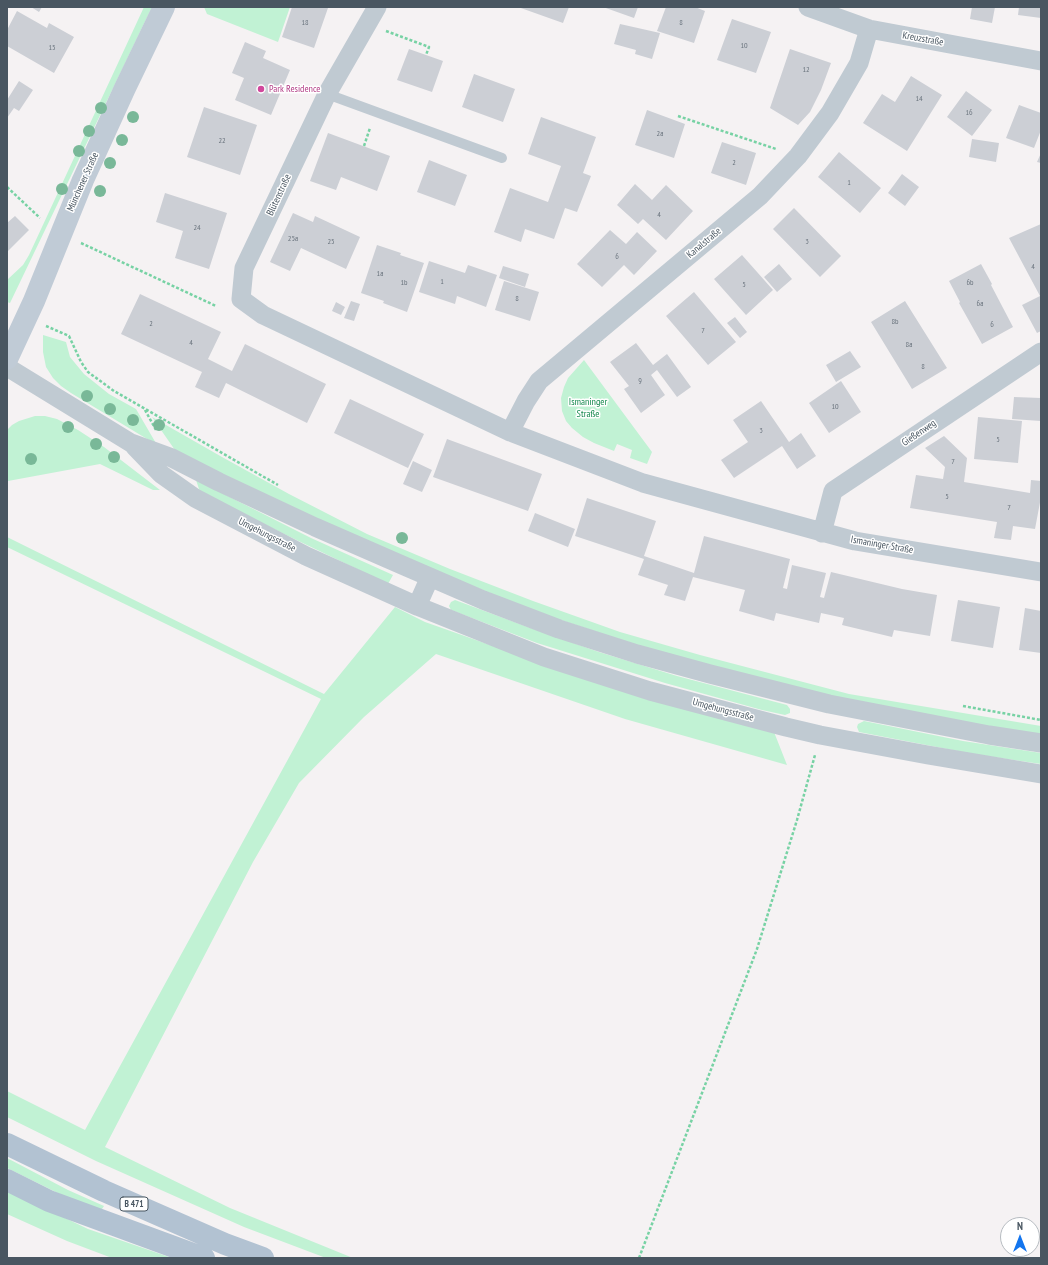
<!DOCTYPE html>
<html>
<head>
<meta charset="utf-8">
<style>
  body { margin:0 }
  #map { position:relative; width:1048px; height:1265px; overflow:hidden; background:#f5f2f3; font-family:"PT Sans Narrow",sans-serif }
  canvas { display:block }
  .frame { position:absolute; inset:0; border:8px solid #495661; pointer-events:none }
  .north { position:absolute; left:1000px; top:1217px; width:40px; height:40px; box-sizing:border-box; background:#fff; border:1px solid #b6bbc0; border-radius:50%; rotate:0deg; font-size:11px; font-weight:700; line-height:16px; text-align:center; color:#495661 }
  .north::after { content:''; display:block; margin:auto; width:14px; height:18px; background:#1375ee; clip-path:polygon(50% 0,100% 100%,50% 72%,0 100%) }
</style>
</head>
<body>
<div id="map">
<canvas width="1048" height="1265"></canvas>
<div class="frame"></div>
<div class="north">N</div>
</div>
<script>
const ctx = document.querySelector('canvas').getContext('2d');
ctx.lineJoin = 'round';
function fillPath(path, color) {
  ctx.fillStyle = color;
  ctx.fill(path, 'evenodd');
}
function toPath(rows) {
  const path = new Path2D();
  for (const r of rows) {
    path.moveTo(r[0], r[1]);
    for (let i = 2; i < r.length; i += 2) path.lineTo(r[i], r[i + 1]);
  }
  return path;
}
function strokePath(path, color, width, dash) {
  ctx.strokeStyle = color;
  ctx.lineWidth = width;
  ctx.lineCap = dash ? 'butt' : 'round';
  ctx.setLineDash(dash || []);
  ctx.stroke(path);
}
function label(font, color, halo, rows, align = 'center') {
  ctx.font = font + ' "PT Sans Narrow",sans-serif';
  ctx.lineWidth = 3;
  ctx.setLineDash([]);
  ctx.textBaseline = 'middle';
  ctx.strokeStyle = halo;
  ctx.fillStyle = color;
  for (const [text, x, y, turn = 0] of rows) {
    ctx.save();
    ctx.translate(x, y);
    ctx.rotate((+turn || 0) * Math.PI / 180);
    ctx.textAlign = isNaN(turn) ? turn : align;
    if (halo) ctx.strokeText(text, 0, 0);
    ctx.fillText(text, 0, 0);
    ctx.restore();
  }
}
const green = toPath([
  [144,7,152,7,10,303,7,302,7,280,23,265,29,255],
  [204,7,290,7,278,42,207,14],
  [43,335,66,342,70,357,84,374,109,394,136,409,157,445,71,393,61,386,53,378,46,367,43,352],
  [584,360,652,452,647,464,630,458,632,450,617,444,614,451,594,443,583,437,572,428,566,421,562,411,561,398,564,387,568,378],
  [35,416,45,416,57,419,78,430,104,447,160,490,153,490,100,464,8,481,7,483,7,430,12,425,19,421],
  [152,417,222,457,289,494,367,534,450,569,533,601,620,632,700,655,849,694,1041,726,1041,736,849,703,699,665,539,613,331,528,177,453],
  [196,480,311,538,393,575,388,584,284,534,200,492],
  [7,537,324,694,395,607,425,622,612,688,774,732,787,765,625,719,436,654,364,717,299,783,253,862,105,1147,230,1208,353,1258,326,1258,244,1227,96,1161,7,1117,7,1091,85,1130,321,699,7,547],
  [455,600,525,626,599,652,677,676,787,705,790,709,790,713,785,715,762,710,665,683,537,643,451,610,449,606,451,602],
  [864,721,963,741,1041,753,1041,764,973,754,859,732,857,727,858,724],
  [7,1158,68,1190,104,1206,100,1212,72,1200,7,1168],
  [7,1190,88,1229,172,1258,112,1258,67,1241,7,1214]
]);
const building = toPath([
  [31,7,42,7,39,12],
  [292,7,324,7,328,8,314,48,282,37],
  [518,7,569,7,563,23],
  [603,7,638,7,634,18],
  [666,7,695,7,705,11,694,43,657,31],
  [972,7,995,7,992,23,970,19],
  [1019,7,1041,7,1041,18,1018,15],
  [17,11,47,28,49,23,74,37,54,73,7,46,7,30],
  [732,19,771,32,756,73,717,60],
  [620,24,660,33,652,59,635,54,636,50,614,44],
  [245,42,266,51,263,58,290,70,271,115,235,100,244,78,232,73],
  [409,49,443,61,432,92,397,80],
  [790,49,831,63,821,90,810,112,798,125,770,108],
  [474,74,515,89,503,122,462,107],
  [911,76,942,95,907,151,863,123,882,94,895,102],
  [19,81,33,90,19,111,14,108,7,118,7,100],
  [966,91,992,110,972,136,947,117],
  [1019,105,1041,113,1041,130,1034,148,1006,138],
  [204,107,257,125,240,175,187,157],
  [647,110,685,124,674,158,635,145],
  [541,117,596,137,583,173,591,176,577,212,565,208,554,239,525,229,521,242,494,232,510,188,548,202,561,166,528,154],
  [328,133,390,156,377,191,341,177,336,190,310,181],
  [972,139,999,143,996,162,969,157],
  [722,142,756,153,746,185,711,173],
  [839,152,881,188,860,213,818,177],
  [1041,153,1041,163,1037,162],
  [429,160,467,175,455,206,417,192],
  [902,174,919,187,905,206,888,193],
  [635,184,652,200,666,185,693,211,666,240,643,219,638,224,617,205],
  [165,193,227,213,209,269,175,258,183,231,156,222],
  [794,208,841,256,820,277,773,229],
  [293,213,313,222,315,216,360,237,346,269,301,248,290,271,270,262],
  [15,216,29,230,7,252,7,223],
  [1041,224,1041,331,1037,333,1022,305,1040,296,1009,238],
  [610,230,626,244,637,232,657,251,634,275,624,265,602,287,577,264],
  [377,245,401,253,400,255,424,263,407,312,383,303,384,301,361,293],
  [742,255,773,290,746,315,714,279],
  [429,261,465,273,468,265,497,275,486,307,457,296,455,304,419,292],
  [779,264,792,279,777,292,764,277],
  [981,264,992,284,991,285,1013,327,982,344,959,303,960,302,949,281],
  [503,266,529,274,525,287,499,278],
  [504,281,539,292,530,321,495,310],
  [694,292,736,342,708,365,666,316],
  [140,294,221,332,208,359,232,371,245,344,326,384,307,423,226,383,219,398,195,387,202,372,121,334],
  [351,301,360,304,354,321,344,318],
  [905,301,947,368,912,389,871,322],
  [336,302,345,307,341,315,332,311],
  [735,317,747,332,740,338,727,323],
  [636,343,653,365,667,354,691,387,677,397,657,370,651,375,665,395,641,413,624,389,629,386,610,362],
  [850,351,861,367,836,382,826,365],
  [841,381,861,412,829,433,809,403],
  [1014,397,1041,398,1041,421,1012,419],
  [350,399,424,434,408,468,334,433],
  [761,401,789,442,801,433,816,456,797,469,782,446,734,478,721,460,748,442,733,420],
  [978,417,1022,421,1018,463,974,459],
  [944,436,967,458,964,482,1030,493,1031,480,1041,481,1041,497,1035,529,1013,526,1011,540,994,538,997,522,910,508,916,475,943,479,945,467,925,448],
  [447,439,542,474,528,511,433,477],
  [413,461,432,470,422,492,403,484],
  [587,498,656,521,644,556,694,573,704,536,790,559,783,588,787,589,792,565,826,573,820,597,824,598,831,572,902,589,937,595,930,636,894,630,892,637,842,625,844,618,821,613,819,623,776,613,774,621,739,611,745,590,693,577,685,601,664,595,668,585,638,575,644,559,575,536],
  [535,513,575,529,568,547,528,531],
  [958,600,1000,607,993,648,951,641],
  [1025,608,1041,611,1041,653,1019,650]
]);
const path = toPath([
  [386,31,429,47,426,55],
  [678,116,776,149],
  [364,146,370,128],
  [7,187,40,218],
  [81,243,216,306],
  [46,326,69,336,81,362,88,372,114,391,278,485],
  [145,410,156,430],
  [963,706,1041,720],
  [639,1258,757,949,797,820,815,755]
]);
const lane = toPath([
  [327,94,502,158]
]);
const street = toPath([
  [377,7,327,94,244,268,241,299,263,315,510,432,643,483,855,541,1041,572],
  [808,7,869,29,1041,61],
  [7,367,131,443,172,458,219,482,315,527,402,565,483,600,559,629,637,654,710,674,829,704,989,735,1041,743],
  [510,432,526,401,539,381,760,196,798,156,830,113,859,63,869,29],
  [135,447,161,474,195,498,306,556,417,606,544,657,650,691,786,727,820,735,928,755,1041,774],
  [822,533,833,491,1041,352],
  [417,606,430,577]
]);
const secondary = toPath([
  [7,359,34,301,83,180,125,88,164,7]
]);
const primary = toPath([
  [7,1144,104,1191,225,1244,263,1258],
  [7,1180,49,1201,204,1258]
]);
const trees = [
  [101,108],
  [133,117],
  [89,131],
  [122,140],
  [79,151],
  [110,163],
  [62,189],
  [100,191],
  [87,396],
  [110,409],
  [133,420],
  [159,425],
  [68,427],
  [96,444],
  [114,457],
  [31,459],
  [402,538]
];
const markers = [
  [261,89,4,"#d1479c"]
];
const numberNames = [
  ["18",305,23],
  ["8",681,23],
  ["10",744,46],
  ["15",52,48],
  ["12",806,70],
  ["14",919,99],
  ["16",969,113],
  ["2a",660,134],
  ["22",222,141],
  ["2",734,163],
  ["1",849,183],
  ["4",659,215],
  ["24",197,228],
  ["25a",293,239],
  ["25",331,242],
  ["3",807,242],
  ["6",617,257],
  ["4",1033,267],
  ["1a",380,274],
  ["1",442,282],
  ["1b",404,283],
  ["6b",970,283],
  ["5",744,285],
  ["8",517,299],
  ["6a",980,304],
  ["8b",895,322],
  ["2",151,324],
  ["6",992,325],
  ["7",703,331],
  ["4",191,343],
  ["8a",909,345],
  ["8",923,367],
  ["9",640,381],
  ["10",835,407],
  ["3",761,431],
  ["5",998,440],
  ["7",953,462],
  ["5",947,497],
  ["7",1009,508]
];
const shields = [
  [134,1204,28]
];
const shieldNames = [
  ["B 471",134,1204]
];
const streetNames = [
  ["Kreuzstraße",923,39,10],
  ["Münchener Straße",83,182,-66],
  ["Blütenstraße",279,195,-65],
  ["Kanalstraße",704,243,-40],
  ["Gießenweg",919,433,-34],
  ["Umgehungsstraße",267,535,27],
  ["Ismaninger Straße",882,545,10],
  ["Umgehungsstraße",723,710,15]
];
const hotelNames = [
  ["Park Residence",269,89]
];
const parkNames = [
  ["Ismaninger",588,402],
  ["Straße",588,414]
];
fillPath(green, '#c1f2d4');
fillPath(building, '#cccfd5');
strokePath(path, '#77d2a4', 2.5, [3, 2]);
strokePath(lane, '#c0cad2', 10);
strokePath(street, '#c0cad2', 19);
strokePath(secondary, '#c0cbd6', 22);
strokePath(primary, '#b2c2d2', 22);
ctx.fillStyle = '#79b898';
for (const [x, y] of trees) {
  ctx.beginPath();
  ctx.arc(x, y, 6, 0, 2 * Math.PI);
  ctx.fill();
}
for (const [x, y, r, color] of markers) {
  const dot = new Path2D();
  dot.arc(x, y, r, 0, 2 * Math.PI);
  ctx.fillStyle = color;
  ctx.fill(dot);
  strokePath(dot, '#fff', 1.5);
}
label('8px', '#6a747e', null, numberNames);
for (const [x, y, w] of shields) {
  const box = new Path2D();
  box.roundRect(x - w / 2, y - 7, w, 14, 3);
  ctx.fillStyle = '#fff';
  ctx.fill(box);
  strokePath(box, '#495661', 1);
}
label('bold 9px', '#495661', null, shieldNames);
label('10px', '#495661', '#fff', streetNames);
label('10px', '#b23c85', '#fff', hotelNames, 'left');
label('10px', '#14884d', '#fff', parkNames);
</script>
</body>
</html>
